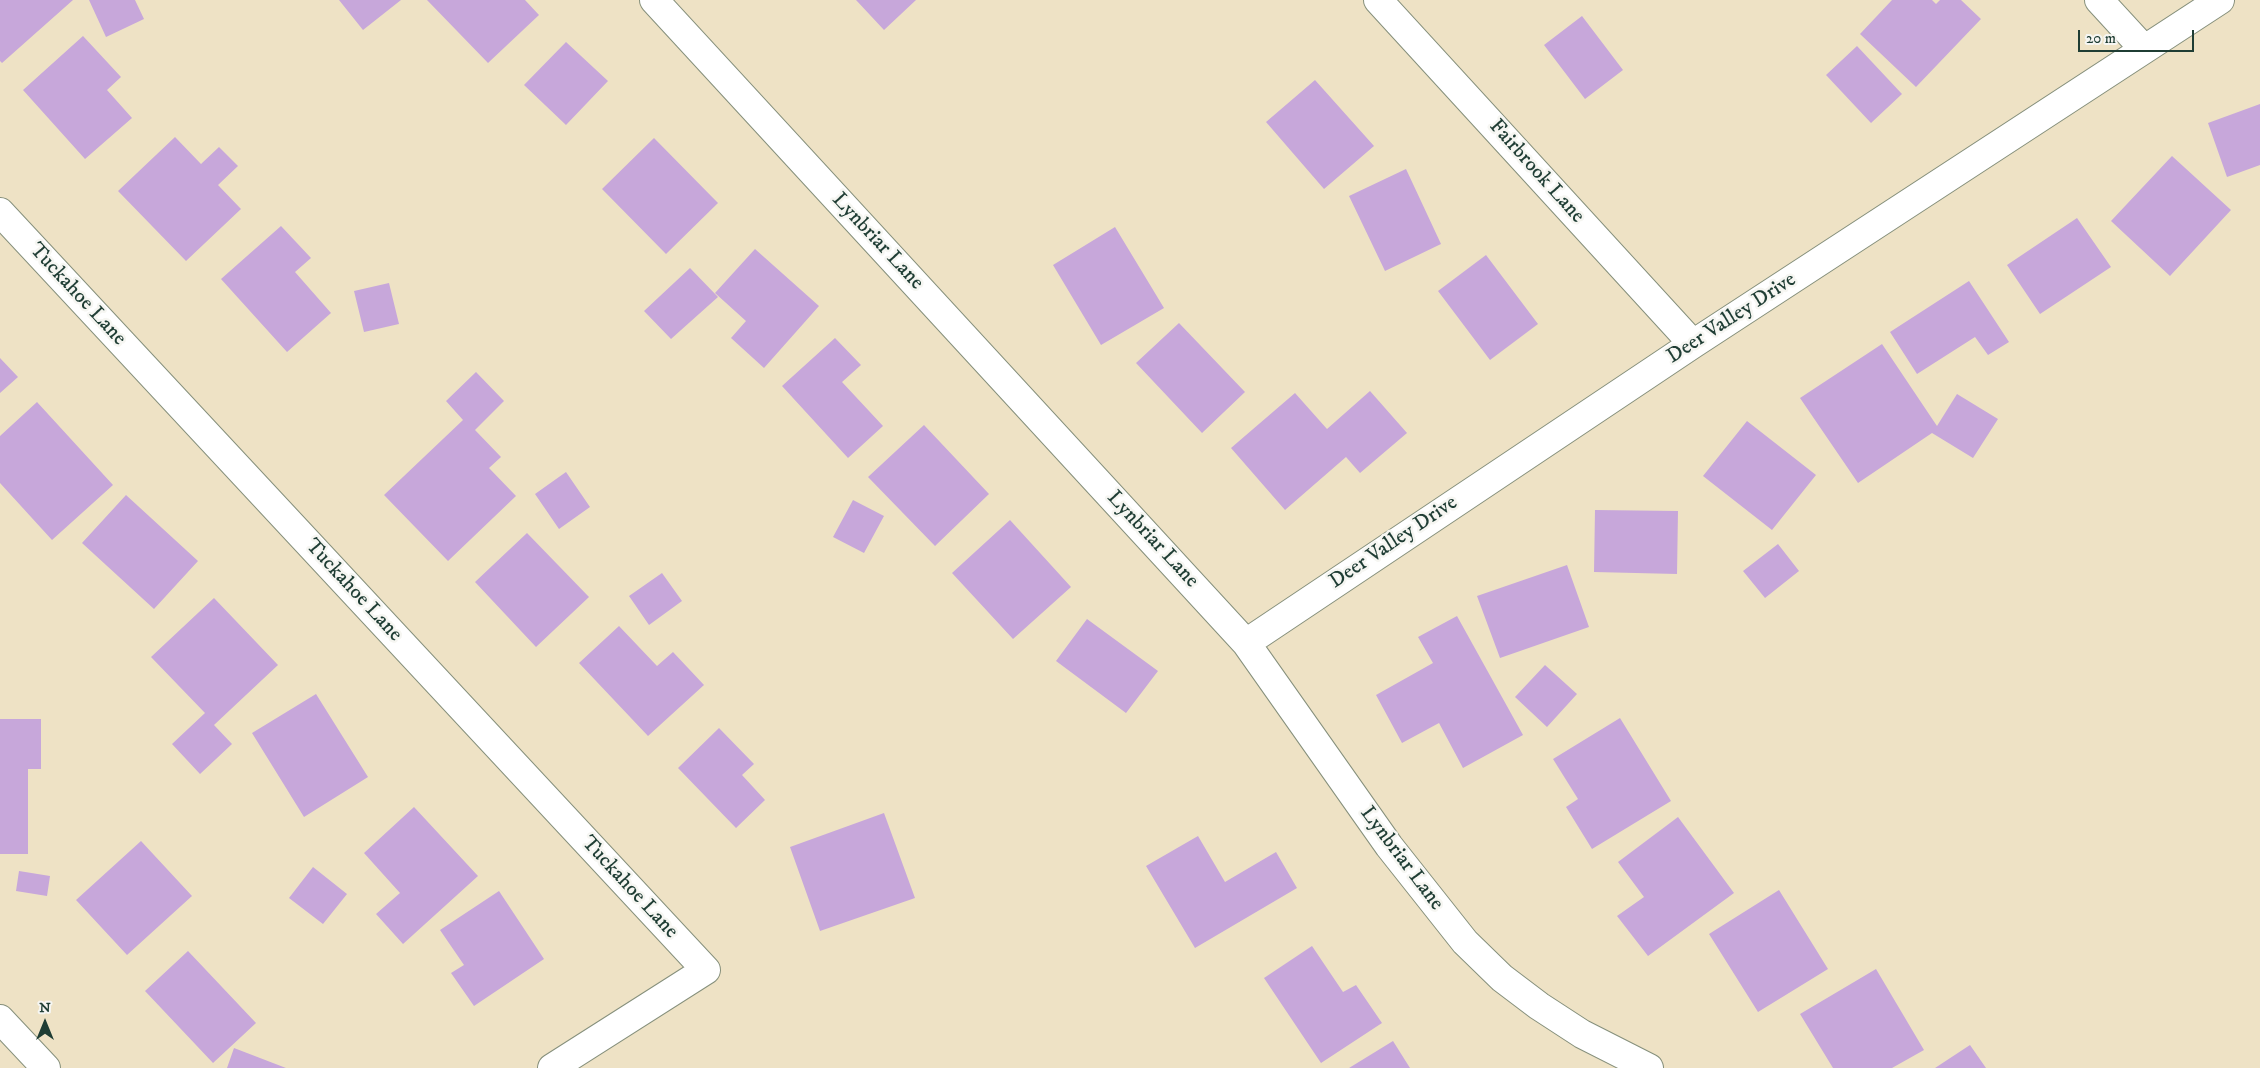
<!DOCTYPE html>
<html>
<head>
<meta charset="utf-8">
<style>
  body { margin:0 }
  #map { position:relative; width:2260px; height:1068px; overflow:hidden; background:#eee2c5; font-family:"IM FELL DW Pica",serif }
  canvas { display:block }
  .north { position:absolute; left:20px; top:998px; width:50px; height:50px; -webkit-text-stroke:4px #f6f6f2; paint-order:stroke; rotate:0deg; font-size:14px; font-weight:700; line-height:20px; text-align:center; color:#1f3d34 }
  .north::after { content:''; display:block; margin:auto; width:18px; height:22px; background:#1f3d34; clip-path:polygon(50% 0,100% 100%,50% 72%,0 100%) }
  .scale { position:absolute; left:2078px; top:30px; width:116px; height:22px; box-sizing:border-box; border:2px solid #1f3d34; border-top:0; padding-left:6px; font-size:15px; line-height:18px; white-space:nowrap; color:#1f3d34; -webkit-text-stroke:4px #f6f6f2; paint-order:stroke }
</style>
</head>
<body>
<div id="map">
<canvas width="2260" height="1068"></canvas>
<div class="north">N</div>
<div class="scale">20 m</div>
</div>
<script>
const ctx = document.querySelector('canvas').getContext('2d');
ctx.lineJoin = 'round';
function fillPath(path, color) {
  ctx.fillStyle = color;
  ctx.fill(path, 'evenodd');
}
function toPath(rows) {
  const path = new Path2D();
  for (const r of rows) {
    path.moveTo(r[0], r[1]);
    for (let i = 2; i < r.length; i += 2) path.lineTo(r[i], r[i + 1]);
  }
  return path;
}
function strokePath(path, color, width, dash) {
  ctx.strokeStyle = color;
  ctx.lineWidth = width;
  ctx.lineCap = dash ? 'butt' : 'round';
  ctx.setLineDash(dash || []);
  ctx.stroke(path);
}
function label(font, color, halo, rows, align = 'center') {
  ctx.font = font + ' "IM FELL DW Pica",serif';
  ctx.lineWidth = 5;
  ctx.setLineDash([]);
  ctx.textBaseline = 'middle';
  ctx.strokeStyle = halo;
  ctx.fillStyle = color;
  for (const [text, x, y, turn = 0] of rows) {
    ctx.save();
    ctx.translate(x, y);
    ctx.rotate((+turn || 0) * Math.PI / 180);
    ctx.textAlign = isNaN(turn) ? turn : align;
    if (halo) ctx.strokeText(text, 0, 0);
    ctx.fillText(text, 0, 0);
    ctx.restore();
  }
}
const building = toPath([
  [0,0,73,0,2,63,0,61],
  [89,0,135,0,144,19,106,37],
  [339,0,401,0,363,30],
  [427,0,525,0,539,15,488,63],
  [856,0,916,0,884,30],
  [1892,0,1932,0,1936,4,1940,0,1961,0,1981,19,1916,87,1860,34],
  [1582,16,1623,70,1585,99,1544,45],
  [83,36,121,77,107,90,132,118,85,159,23,90],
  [566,42,608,81,566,125,524,85],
  [1857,46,1902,94,1871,123,1826,75],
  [1315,80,1374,146,1324,189,1266,122],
  [2260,104,2260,165,2227,177,2208,123],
  [175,137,201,164,219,147,238,166,218,185,241,209,186,261,118,191],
  [654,138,718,203,666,254,602,189],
  [2172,156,2231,210,2170,276,2111,221],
  [1406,169,1441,244,1385,271,1349,196],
  [2077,218,2111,267,2040,314,2007,265],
  [281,226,311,258,295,272,331,313,287,352,221,279],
  [1115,227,1164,308,1101,345,1053,265],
  [755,249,819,306,764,368,731,338,746,321,715,293],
  [1486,255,1538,324,1490,360,1438,291],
  [690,268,718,297,671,339,644,311],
  [1969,281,2009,342,1988,355,1975,337,1917,374,1890,332],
  [389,283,399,324,364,332,354,291],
  [1179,323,1245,392,1202,433,1136,363],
  [835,338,861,365,842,382,883,426,848,458,782,386],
  [1882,344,1937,426,1957,394,1998,419,1973,458,1932,433,1858,483,1800,398],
  [0,358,18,377,0,393],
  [476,372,504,401,475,430,501,457,489,468,516,496,448,561,384,495,463,420,446,401],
  [1370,391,1407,433,1360,473,1346,457,1285,510,1231,448,1295,393,1327,429],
  [37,402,113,485,52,540,0,483,0,436],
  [1747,421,1816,475,1772,530,1703,476],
  [924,425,989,494,935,546,868,477],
  [566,472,590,507,559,529,535,494],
  [126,495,198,561,154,609,82,543],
  [853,500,884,516,864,553,833,537],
  [1595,510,1678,511,1677,574,1594,572],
  [1010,520,1071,587,1013,639,952,573],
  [527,533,589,597,536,647,475,582],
  [1778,544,1799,571,1765,598,1743,571],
  [1567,565,1589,627,1500,658,1477,596],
  [662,573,682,601,649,625,629,596],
  [214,598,278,665,214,725,232,744,200,774,172,744,205,713,151,657],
  [1457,616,1523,735,1463,768,1439,723,1402,743,1376,695,1433,663,1418,637],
  [1087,619,1158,671,1126,713,1056,661],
  [619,626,657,666,673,652,704,685,648,736,579,663],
  [1545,665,1577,694,1547,727,1515,697],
  [316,694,368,777,304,817,252,733],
  [1620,718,1671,801,1592,849,1566,807,1578,799,1553,759],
  [0,719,41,719,41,769,28,769,28,854,0,854],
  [719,728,754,764,742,775,765,800,736,828,678,768],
  [414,807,478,876,403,944,376,914,400,893,364,853],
  [884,813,915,898,820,931,790,847],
  [1678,817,1734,893,1648,956,1617,916,1644,897,1618,862],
  [1198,836,1225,882,1276,852,1297,888,1195,948,1146,866],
  [141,841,192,896,127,955,76,900],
  [313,867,347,894,323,924,289,898],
  [19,871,50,876,47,896,16,891],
  [1779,890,1828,969,1758,1012,1709,934],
  [499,891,544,959,474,1006,451,973,464,965,440,930],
  [1312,946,1343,992,1356,985,1382,1023,1321,1063,1264,978],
  [188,951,256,1023,213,1063,145,991],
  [1876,969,1924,1050,1892,1068,1833,1068,1800,1014],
  [1393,1041,1410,1068,1349,1068],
  [1970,1045,1986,1068,1935,1068],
  [234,1048,286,1068,227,1068]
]);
const minor = toPath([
  [654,0,1246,643,1389,846,1465,942,1502,978,1539,1006,1582,1034,1649,1068],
  [1378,0,1693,344],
  [2099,0,2144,49],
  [0,212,706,970,552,1068],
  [1246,643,1693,344,2220,0],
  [0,1019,46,1068]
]);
const streetNames = [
  ["Fairbrook Lane",1536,172,48],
  ["Lynbriar Lane",877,242,47],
  ["Tuckahoe Lane",77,295,47],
  ["Deer Valley Drive",1732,319,-33],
  ["Lynbriar Lane",1152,540,47],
  ["Deer Valley Drive",1394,543,-34],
  ["Tuckahoe Lane",353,591,47],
  ["Lynbriar Lane",1401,859,53],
  ["Tuckahoe Lane",629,888,47]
];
fillPath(building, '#c7a7da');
strokePath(minor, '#86907c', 30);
strokePath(minor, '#fff', 28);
label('21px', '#1f3d34', '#f6f6f2', streetNames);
</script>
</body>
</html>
